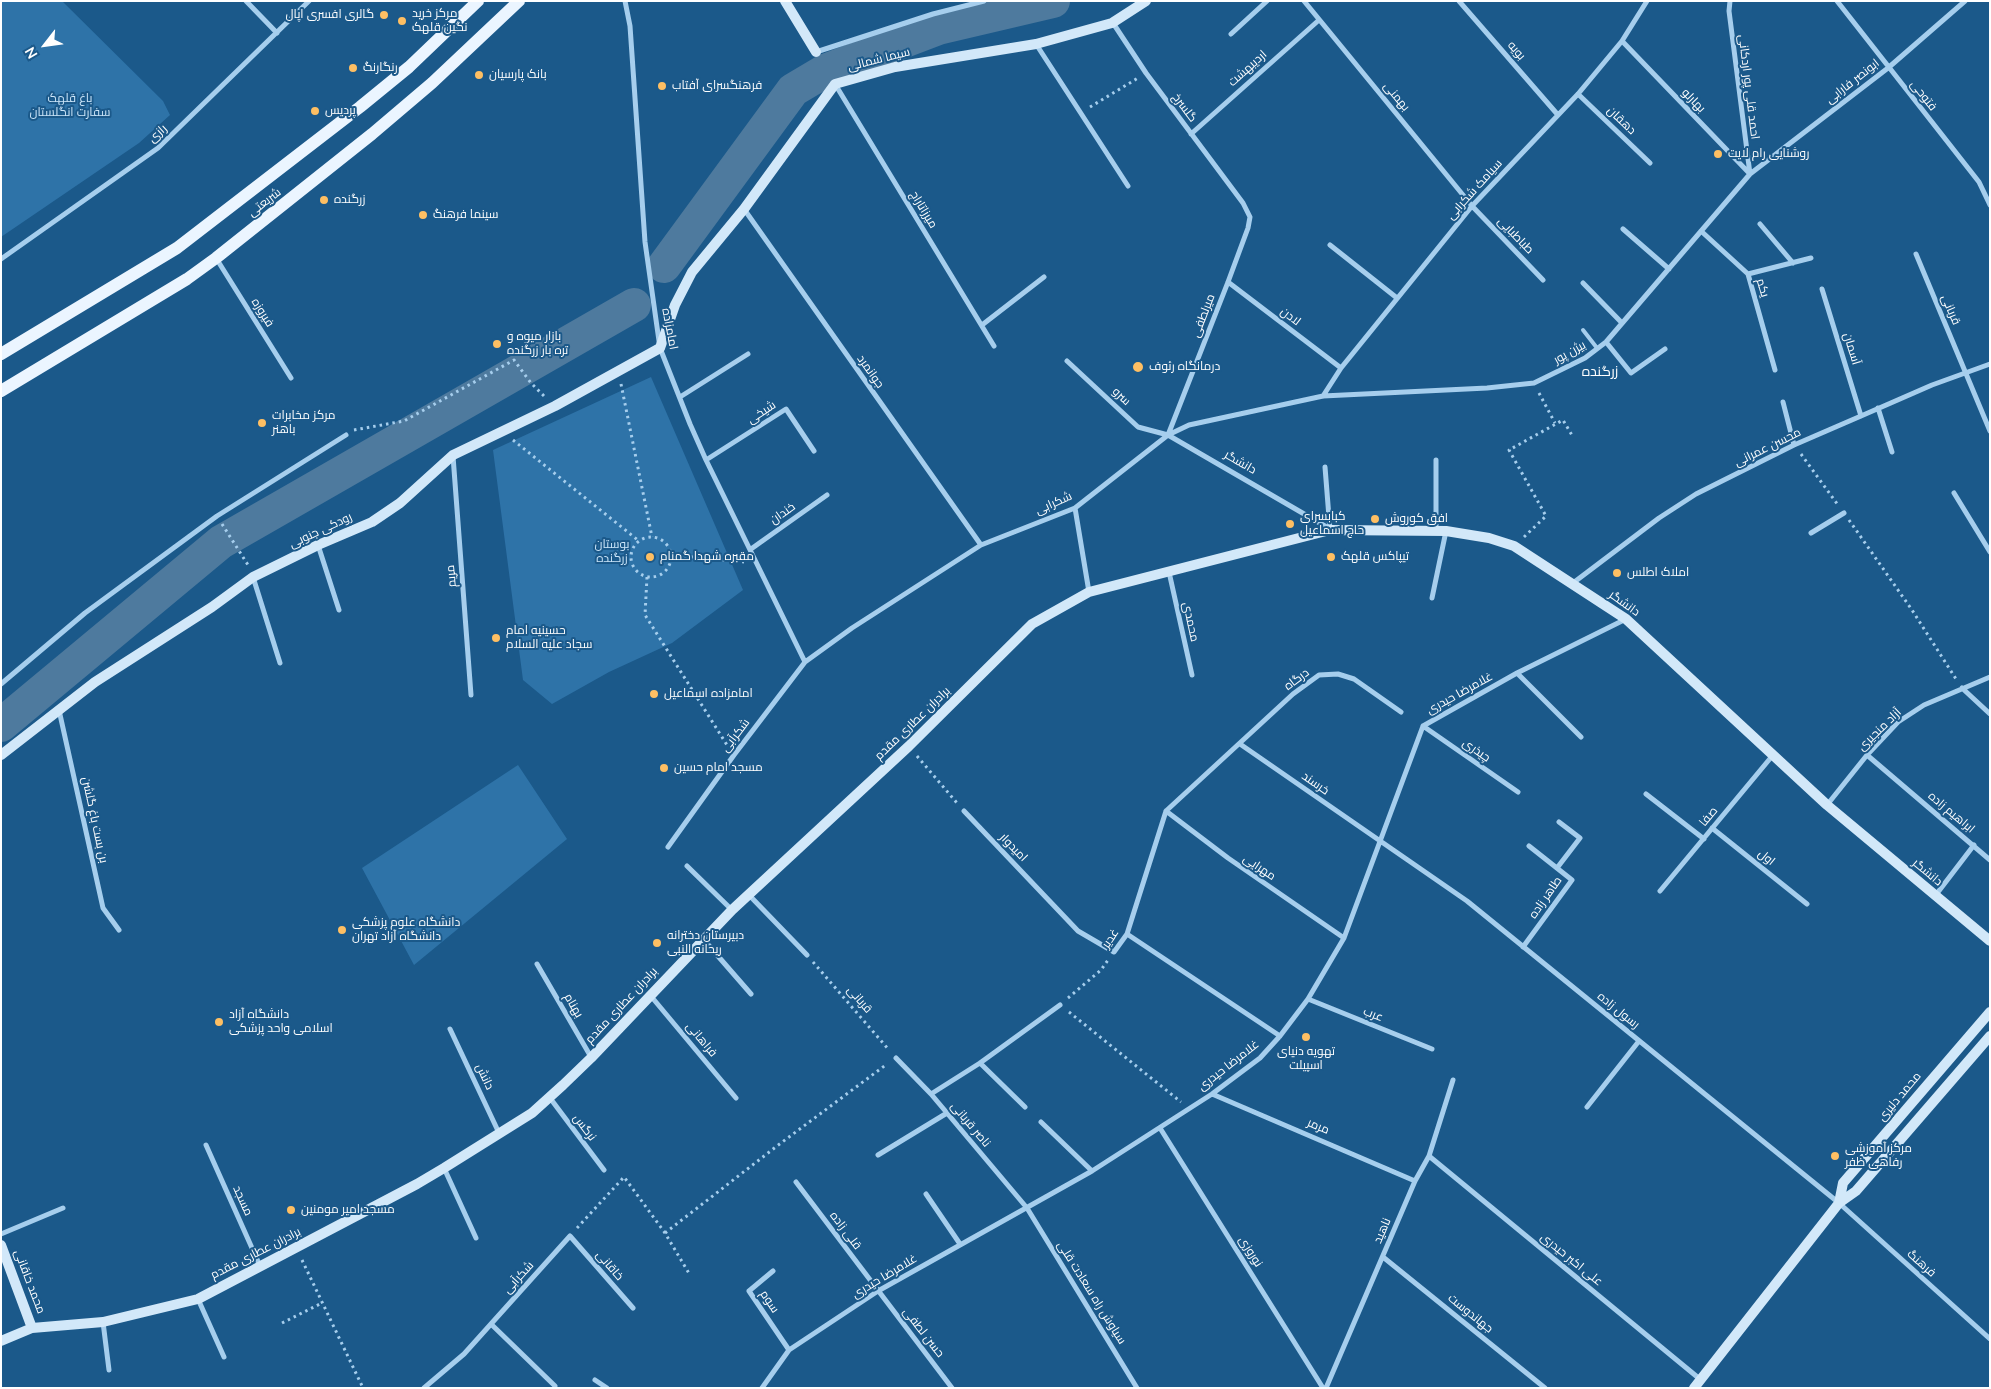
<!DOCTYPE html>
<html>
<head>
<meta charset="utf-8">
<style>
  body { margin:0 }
  #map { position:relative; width:1991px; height:1389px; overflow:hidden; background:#1b598a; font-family:"Nunito Sans",sans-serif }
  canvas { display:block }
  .frame { position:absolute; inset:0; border:2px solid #fff; pointer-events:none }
  .north { position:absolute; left:20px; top:20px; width:50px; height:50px; -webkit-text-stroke:4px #1b598a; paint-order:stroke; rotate:240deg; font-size:14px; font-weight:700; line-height:20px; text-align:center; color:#fff }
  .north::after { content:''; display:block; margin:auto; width:18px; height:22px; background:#fff; clip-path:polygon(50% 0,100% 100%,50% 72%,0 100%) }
</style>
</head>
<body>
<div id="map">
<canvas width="1991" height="1389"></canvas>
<div class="frame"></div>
<div class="north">N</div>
</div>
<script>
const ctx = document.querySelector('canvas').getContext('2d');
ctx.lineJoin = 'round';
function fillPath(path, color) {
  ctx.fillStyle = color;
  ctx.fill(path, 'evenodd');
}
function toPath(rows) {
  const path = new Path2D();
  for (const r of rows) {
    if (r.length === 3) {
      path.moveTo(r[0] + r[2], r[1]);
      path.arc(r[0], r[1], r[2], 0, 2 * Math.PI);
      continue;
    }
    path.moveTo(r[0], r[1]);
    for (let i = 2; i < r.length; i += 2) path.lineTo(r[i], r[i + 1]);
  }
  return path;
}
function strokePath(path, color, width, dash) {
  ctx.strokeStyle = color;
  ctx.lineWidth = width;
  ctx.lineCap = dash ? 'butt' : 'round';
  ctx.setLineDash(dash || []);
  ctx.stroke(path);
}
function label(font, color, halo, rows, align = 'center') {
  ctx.font = font + ' "Nunito Sans",Cairo,sans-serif';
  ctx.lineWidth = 4;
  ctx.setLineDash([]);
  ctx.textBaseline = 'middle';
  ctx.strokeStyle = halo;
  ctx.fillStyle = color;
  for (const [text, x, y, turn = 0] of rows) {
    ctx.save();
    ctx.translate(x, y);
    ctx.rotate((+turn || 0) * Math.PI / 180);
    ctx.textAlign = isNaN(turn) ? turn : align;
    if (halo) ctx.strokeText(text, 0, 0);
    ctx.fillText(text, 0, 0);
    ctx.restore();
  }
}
const green = toPath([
  [1,1,62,1,163,101,170,115,139,143,1,237],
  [651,377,743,590,672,643,609,672,552,704,523,680,493,450],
  [518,765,567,839,414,965,362,868]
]);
const river = toPath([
  [664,266,793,90,825,71,938,28,1053,1],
  [1,725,221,542,634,305]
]);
const path = toPath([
  [1090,107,1138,78],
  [621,384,652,537],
  [1539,393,1555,423],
  [354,430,404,421,514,360,531,383,545,397],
  [513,440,639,541],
  [1801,454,1838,505],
  [1849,520,1912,610,1956,679],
  [222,524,248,565],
  [1524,537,1546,516,1509,450,1563,420,1573,437],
  [651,557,20],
  [671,555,744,562],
  [647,577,645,615,727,745],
  [917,756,957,803],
  [813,962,889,1050],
  [1068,998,1101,970,1108,960],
  [1069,1012,1181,1102],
  [577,1228,624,1177,665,1233,690,1275],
  [665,1233,777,1146,887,1064],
  [302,1260,363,1388],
  [282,1323,322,1303]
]);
const lane = toPath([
  [1583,330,1597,348]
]);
const street = toPath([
  [246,1,277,33],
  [625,1,630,26,645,242,660,348,690,424,706,460,805,662],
  [1304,1,1472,206,1543,280],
  [1459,1,1558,115],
  [1730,1,1729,11,1750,174],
  [1837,1,1979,182,1990,205],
  [1113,23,1146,73,1243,203,1250,217,1248,228,1228,282,1168,435],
  [1231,34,1267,1],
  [1622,41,1750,174],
  [1036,44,1128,186],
  [816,52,933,14,984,1],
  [835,84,994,346],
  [1578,94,1650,163],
  [1191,134,1319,20],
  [744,209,981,545],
  [1760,224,1793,263],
  [1623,229,1669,269],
  [1701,231,1748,274],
  [1330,245,1397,298],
  [1916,254,1990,431],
  [216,258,291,378],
  [1,259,158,148,309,1],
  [1748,274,1775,370],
  [1748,274,1811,258],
  [1228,282,1341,368],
  [1583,283,1622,323],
  [1822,289,1861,416],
  [982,325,1044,277],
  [1606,342,1631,373,1665,349],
  [1067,361,1138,427,1168,435,1330,529],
  [1323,396,1341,368,1472,206,1578,94,1622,41,1647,1],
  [680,397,748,354],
  [1783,402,1794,445],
  [1878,408,1892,452],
  [453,456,471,695],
  [706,460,786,409,814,451],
  [1436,460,1436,531],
  [1325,467,1330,530],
  [1954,493,1990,552],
  [1075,508,1089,592],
  [1811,533,1844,513],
  [318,545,339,610],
  [751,549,827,495],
  [1169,572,1192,675],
  [253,577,280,663],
  [1573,583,1659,518,1696,494,1794,445,1861,416,1932,385,1990,364],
  [1432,598,1446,531],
  [1517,673,1581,737],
  [1,684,85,613,217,516,346,435],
  [1962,688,1990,714],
  [59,710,103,908,119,930],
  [1423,726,1518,792],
  [1240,744,1467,901,1839,1203,1990,1339],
  [1867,755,1990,860],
  [1646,794,1704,839],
  [1827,805,1867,755,1898,722,1924,705,1990,677],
  [964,811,1078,931,1114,952,1127,934,1166,811,1293,694,1319,675,1338,674,1354,679,1401,712],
  [1166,811,1228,858,1344,938],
  [1712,828,1807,904],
  [668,847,734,755,805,662,852,628,981,545,1075,508,1168,435,1189,425,1323,396,1487,388,1534,383,1585,358,1606,342,1750,174,1888,68,1965,1],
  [687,866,732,910],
  [1557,868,1580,838,1559,822],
  [1660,891,1773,755],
  [749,895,807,955],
  [1935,896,1974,845],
  [1127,934,1280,1036],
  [704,940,751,994],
  [1523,947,1572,880,1529,846],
  [537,964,591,1057],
  [650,995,736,1098],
  [1308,999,1432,1049],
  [450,1029,499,1133],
  [896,1058,931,1094,1027,1208,1137,1388],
  [980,1063,1025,1107],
  [931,1094,980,1063,1060,1005],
  [1212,1094,1415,1181],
  [550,1098,604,1170],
  [1587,1107,1639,1041],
  [1041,1122,1092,1171],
  [1160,1128,1323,1388],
  [206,1145,260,1266],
  [878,1155,947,1113],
  [1429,1156,1701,1380],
  [444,1168,476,1238],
  [796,1182,952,1388],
  [926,1194,960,1244],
  [1,1234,63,1208],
  [1383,1257,1545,1388],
  [773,1271,749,1291,789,1350],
  [198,1299,224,1357],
  [103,1322,109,1370],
  [491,1324,555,1386],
  [595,1380,607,1388],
  [424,1388,464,1354,570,1236,633,1308],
  [762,1388,789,1350,878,1291,1092,1171,1212,1094,1260,1058,1280,1036,1308,999,1344,938,1423,726,1517,673,1626,619],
  [1326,1388,1415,1181,1429,1156,1453,1080]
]);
const secondary = toPath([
  [785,1,816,52],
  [1,755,95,682,212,607,253,577,318,545,372,522,400,503,453,455,555,406,660,348,675,305,692,272,744,209,835,84,895,67,1036,44,1112,23,1146,1],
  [1839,1203,1843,1183,1990,1012],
  [1,1245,32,1328],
  [1,1341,32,1328,103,1322,198,1299,417,1184,444,1168,532,1113,563,1085,591,1058,732,910,909,746,1032,624,1089,592,1330,530,1446,531,1489,538,1514,546,1626,619,1827,805,1990,941],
  [1694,1388,1839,1203,1856,1191,1990,1036]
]);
const primary = toPath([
  [1,354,177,248,360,107,409,67,478,1],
  [1,391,187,279,216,258,372,134,432,83,519,1]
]);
const markers = [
  [384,15,5,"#febf63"],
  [402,21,5,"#febf63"],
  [353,68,5,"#febf63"],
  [479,75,5,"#febf63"],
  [662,86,5,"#febf63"],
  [315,111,5,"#febf63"],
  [1718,154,5,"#febf63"],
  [324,200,5,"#febf63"],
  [423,215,5,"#febf63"],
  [497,344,5,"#febf63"],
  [1138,367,6,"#febf63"],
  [262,423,5,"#febf63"],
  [1375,519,5,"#febf63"],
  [1290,524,5,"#febf63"],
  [650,557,5,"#febf63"],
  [1331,557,5,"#febf63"],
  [1617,573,5,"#febf63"],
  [496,638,5,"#febf63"],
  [654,694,5,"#febf63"],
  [664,768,5,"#febf63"],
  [342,930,5,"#febf63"],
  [657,943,5,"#febf63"],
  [219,1022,5,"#febf63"],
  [1306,1037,5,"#febf63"],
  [1835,1156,5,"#febf63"],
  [291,1210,5,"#febf63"]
];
const poiNames = [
  ["مرکز خرید",412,14],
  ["نگین قلهک",412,28],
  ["گالری افسری اپال",374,15,"right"],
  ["رنگارنگ",363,68],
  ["بانک پارسیان",489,75],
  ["فرهنگسرای آفتاب",672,86],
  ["پردیس",325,111],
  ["روشنایی رام لایت",1728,154],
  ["زرگنده",334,200],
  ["سینما فرهنگ",433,215],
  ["بازار میوه و",507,337],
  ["تره بار زرگنده",507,351],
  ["درمانگاه رئوف",1149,367],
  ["مرکز مخابرات",272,416],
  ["باهنر",272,430],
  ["کبابسرای",1300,517],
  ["حاج اسماعیل",1300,531],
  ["افق کوروش",1385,519],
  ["مقبره شهدا گمنام",660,557],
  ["تیپاکس قلهک",1341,557],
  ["املاک اطلس",1627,573],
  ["حسینیه امام",506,631],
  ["سجاد علیه السلام",506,645],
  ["امامزاده اسماعیل",664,694],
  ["مسجد امام حسین",674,768],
  ["دانشگاه علوم پزشکی",352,923],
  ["دانشگاه آزاد تهران",352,937],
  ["دبیرستان دخترانه",667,936],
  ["ریحانه النبی",667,950],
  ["دانشگاه آزاد",229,1015],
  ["اسلامی واحد پزشکی",229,1029],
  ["تهویه دنیای",1306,1052,"center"],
  ["اسپیلت",1306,1066,"center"],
  ["مرکز آموزشی",1845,1149],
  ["رفاهی ظفر",1845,1163],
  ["مسجد امیر مومنین",301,1210]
];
const streetNames = [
  ["بویه",1516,51,49],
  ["سیما شمالی",879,60,-14],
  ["اردیبهشت",1248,69,-42],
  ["ابونصر فارابی",1853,82,-38],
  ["احمد قلی پور اردکانی",1748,87,83],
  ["فتوحی",1923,96,52],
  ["بهمنی",1396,97,50],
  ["بهارلو",1693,101,46],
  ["گلسرخ",1184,108,53],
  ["دهقان",1621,121,44],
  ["رازی",158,134,-42],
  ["سیامک شکرابی",1475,190,-48],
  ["شریعتی",265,203,-38],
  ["میرزاتاراج",923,210,59],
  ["طباطبایی",1515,236,46],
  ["یکم",1762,288,74],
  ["قربانی",1950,310,67],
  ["فیروزه",262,313,58],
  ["میرلطفی",1204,316,-69],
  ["لادن",1290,317,37],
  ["امامزاده",669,329,79],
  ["آسمان",1851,349,73],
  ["بیژن پور",1570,353,-29],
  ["جوانمرد",870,372,55],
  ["سرو",1121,397,43],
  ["شیخی",762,413,-33],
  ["محسن عمرانی",1768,448,-26],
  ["دانشگر",1240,463,30],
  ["شکرابی",1054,504,-24],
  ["خندان",783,514,-35],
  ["رودکی جنوبی",321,531,-25],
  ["مریم",452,576,-95],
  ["دانشگر",1624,604,36],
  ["محمدی",1190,622,78],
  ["درگاه",1297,680,-37],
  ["غلامرضا حیدری",1460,694,-29],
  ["برادران عطاری مقدم",913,724,-44],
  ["آزاد منجیری",1880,730,-44],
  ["شکرآبی",736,736,-53],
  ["چیذری",1476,751,35],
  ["خرسند",1315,784,35],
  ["ابراهیم زاده",1951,813,40],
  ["صفا",1709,817,-50],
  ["بن بست باغ گلشن",94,820,78],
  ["امیدوار",1013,848,46],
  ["اول",1766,858,39],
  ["مهرایی",1259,868,34],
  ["دانشگر",1927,873,40],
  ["طاهر زاده",1546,898,-55],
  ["غدیر",1111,939,-56],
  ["قربانی",859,1000,49],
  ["بهنام",573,1006,60],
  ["برادران عطاری مقدم",622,1006,-47],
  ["رسول زاده",1618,1011,39],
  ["عرب",1373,1015,22],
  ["فراهانی",701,1040,50],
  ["غلامرضا حیدری",1229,1066,-38],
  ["دانش",484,1077,65],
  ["محمد دلیری",1900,1097,-50],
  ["ناصر قربانی",970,1125,50],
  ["مرمر",1318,1127,23],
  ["نرگس",584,1128,53],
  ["مسجد",242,1201,66],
  ["قلی زاده",845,1231,53],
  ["ناهید",1383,1231,-67],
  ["نوروزی",1250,1252,58],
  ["برادران عطاری مقدم",256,1254,-27],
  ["علی اکبر حیدری",1571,1260,39],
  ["فرهنگ",1921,1264,42],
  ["خاقانی",609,1266,49],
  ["غلامرضا حیدری",885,1277,-31],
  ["شکرآبی",519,1278,-48],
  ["محمد خاقانی",29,1282,69],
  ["سیاوش راه سعادت قلی",1091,1293,58],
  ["سوم",769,1302,56],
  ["جهاندوست",1470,1314,39],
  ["حسن لطفی",923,1333,52]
];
const parkNames = [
  ["باغ قلهک",70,99],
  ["سفارت انگلستان",70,113],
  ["بوستان",612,545],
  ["زرگنده",612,559]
];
const neighbourhoodNames = [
  ["زرگنده",1600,373]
];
fillPath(green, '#2e73a8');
strokePath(river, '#4e7a9e', 34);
strokePath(path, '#a6ceed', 3, [2.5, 4]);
strokePath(lane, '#a6ceed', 4);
strokePath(street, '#a6ceed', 5);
strokePath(secondary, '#d2e8f9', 10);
strokePath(primary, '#ebf5ff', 12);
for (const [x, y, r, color] of markers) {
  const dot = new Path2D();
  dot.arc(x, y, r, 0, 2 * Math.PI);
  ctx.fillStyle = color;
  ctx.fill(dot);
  strokePath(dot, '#1b598a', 2);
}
label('12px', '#fff', '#1b598a', poiNames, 'left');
label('12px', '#fff', '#1b598a', streetNames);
label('12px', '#cbe5f9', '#1b598a', parkNames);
label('14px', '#fff', '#1b598a', neighbourhoodNames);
</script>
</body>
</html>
